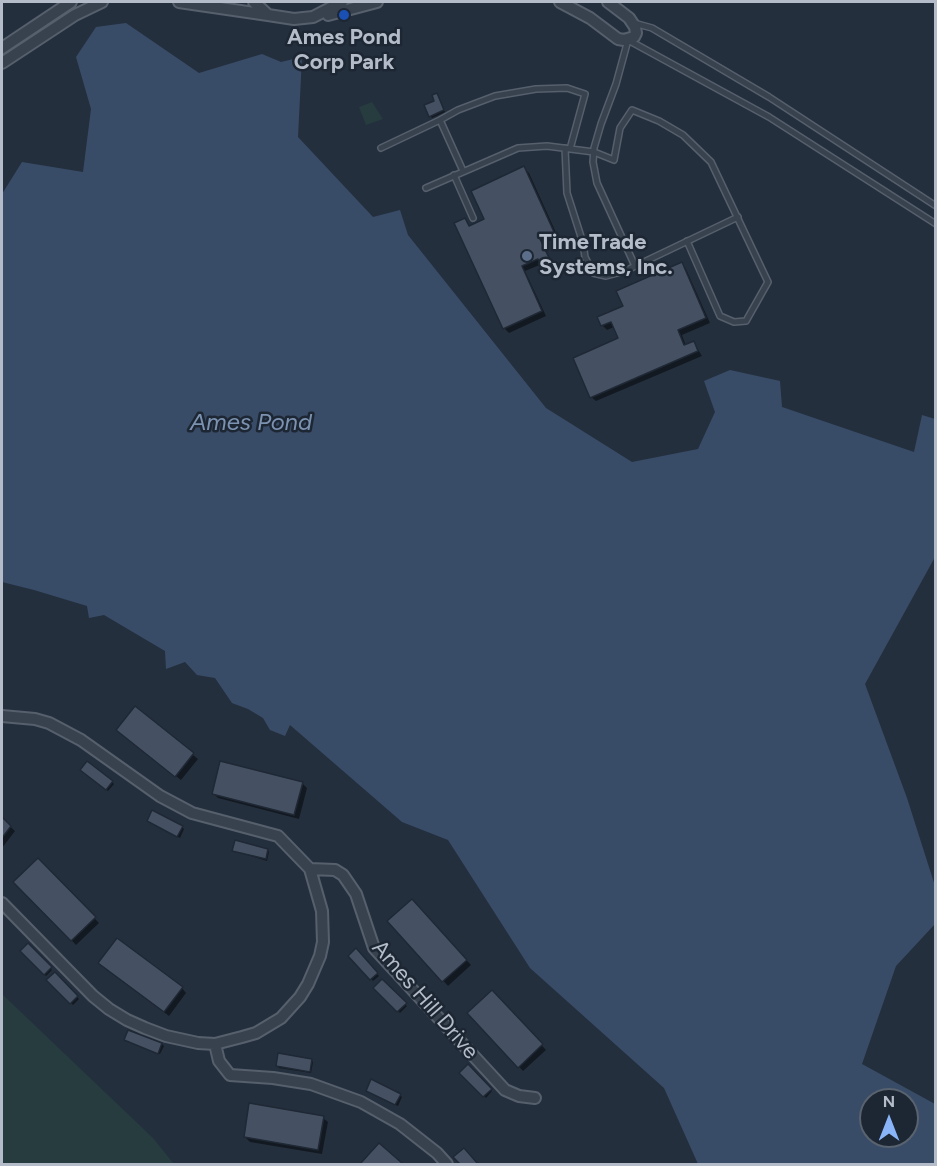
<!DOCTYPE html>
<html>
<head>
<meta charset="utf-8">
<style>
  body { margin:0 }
  #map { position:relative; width:937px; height:1166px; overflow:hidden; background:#242f3e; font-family:Figtree,sans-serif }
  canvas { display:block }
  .frame { position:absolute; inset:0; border:3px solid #b4bcc9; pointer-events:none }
  .north { position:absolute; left:859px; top:1088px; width:60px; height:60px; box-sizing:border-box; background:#1d2633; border:2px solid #59626f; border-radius:50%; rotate:0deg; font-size:16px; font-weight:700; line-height:24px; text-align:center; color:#b4bcc9 }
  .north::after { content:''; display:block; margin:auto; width:21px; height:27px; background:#8ab4f8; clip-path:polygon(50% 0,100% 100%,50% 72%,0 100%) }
</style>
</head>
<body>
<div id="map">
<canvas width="937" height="1166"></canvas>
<div class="frame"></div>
<div class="north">N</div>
</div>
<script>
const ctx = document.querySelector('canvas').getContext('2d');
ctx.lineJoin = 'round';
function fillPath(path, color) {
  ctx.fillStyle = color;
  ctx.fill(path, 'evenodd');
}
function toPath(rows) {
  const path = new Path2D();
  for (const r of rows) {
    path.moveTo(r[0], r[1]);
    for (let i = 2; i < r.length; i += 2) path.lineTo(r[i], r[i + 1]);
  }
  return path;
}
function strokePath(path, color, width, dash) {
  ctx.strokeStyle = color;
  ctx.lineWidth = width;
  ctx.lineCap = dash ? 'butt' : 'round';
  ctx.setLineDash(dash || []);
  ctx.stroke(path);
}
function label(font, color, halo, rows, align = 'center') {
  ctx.font = font + ' Figtree,sans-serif';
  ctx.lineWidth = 5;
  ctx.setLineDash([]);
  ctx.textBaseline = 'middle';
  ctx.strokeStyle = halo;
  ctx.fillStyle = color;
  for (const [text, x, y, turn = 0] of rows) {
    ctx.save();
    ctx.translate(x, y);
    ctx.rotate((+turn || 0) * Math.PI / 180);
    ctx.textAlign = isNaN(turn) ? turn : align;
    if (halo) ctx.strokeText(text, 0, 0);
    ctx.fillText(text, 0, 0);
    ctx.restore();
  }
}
const green = toPath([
  [372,102,383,119,366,125,359,107],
  [2,994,153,1138,174,1164,4,1164,2,1161]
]);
const water = toPath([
  [126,23,199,73,262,54,281,62,302,57,298,137,373,217,400,210,408,235,546,408,632,462,698,449,715,412,704,381,730,370,780,381,782,407,914,452,922,415,935,419,935,557,865,684,907,798,935,886,935,924,896,966,862,1064,935,1104,935,1164,698,1164,664,1088,530,968,448,840,402,822,290,725,285,736,270,730,263,718,248,709,232,703,215,678,197,675,185,662,166,669,165,651,104,615,89,618,87,606,34,590,2,582,2,194,22,162,83,172,91,109,76,57,96,27],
  [871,1100,907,1100,907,1136,871,1136]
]);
const shadow = toPath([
  [438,97,445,112,432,118,430,116],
  [524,168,529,173,558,237,543,244,554,267,547,270,542,264,525,271,546,316,509,333,504,328,465,220,471,227,486,220],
  [682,264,686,269,710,323,682,335,686,346,694,343,702,356,596,401,591,397,620,339,614,327,607,330,602,325],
  [136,708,198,759,181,780,123,735],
  [83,772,112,782,114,784,108,791],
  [302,783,307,788,299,819,218,798,213,793],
  [2,819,15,831,2,848],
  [150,822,182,827,184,829,180,838],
  [268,850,269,852,267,861,234,851],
  [38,860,99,923,76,945,15,882],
  [417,906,471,965,448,986,390,921],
  [28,945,52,970,46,976,22,951],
  [356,951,379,976,373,981,350,956],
  [104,968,182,988,186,993,169,1016],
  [55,974,79,999,73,1005,49,980],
  [382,981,407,1006,400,1013,375,988],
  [492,992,546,1050,523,1071,469,1013],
  [129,1032,162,1044,164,1046,160,1054,128,1042,126,1040],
  [311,1060,313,1062,311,1073,279,1068,277,1066],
  [468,1066,492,1091,486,1098,461,1073],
  [369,1092,400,1095,402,1097,398,1106],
  [323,1118,328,1122,322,1154,250,1142,245,1137],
  [379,1145,401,1164,362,1164]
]);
const building = toPath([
  [437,93,444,110,429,117,424,105,434,101,432,95,437,93],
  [524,166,554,232,540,239,551,262,542,267,538,259,522,266,542,311,503,329,454,223,465,218,469,226,484,219,471,191,524,166],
  [682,262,706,318,678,330,684,345,694,341,698,351,590,398,573,358,618,338,611,322,601,326,597,317,623,306,616,291,682,262],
  [135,706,194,753,175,777,116,730,135,706],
  [87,761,113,781,106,790,80,770,87,761],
  [220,761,303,782,294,815,212,794,220,761],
  [152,810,183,826,177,837,147,821,152,810],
  [2,817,11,826,2,838,2,817],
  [235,840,268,849,266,859,232,851,235,840],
  [38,858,96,917,71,941,13,882,38,858],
  [412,899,467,960,442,982,387,921,412,899],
  [117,938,183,987,164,1012,98,963,117,938],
  [28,943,52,967,44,975,20,951,28,943],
  [356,948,378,973,370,980,348,956,356,948],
  [55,972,78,996,70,1004,46,980,55,972],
  [382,979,407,1003,397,1012,373,988,382,979],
  [492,990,543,1044,518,1068,467,1013,492,990],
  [128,1030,162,1043,158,1054,124,1040,128,1030],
  [278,1053,312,1059,310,1072,276,1066,278,1053],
  [468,1064,492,1089,483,1097,459,1073,468,1064],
  [371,1079,401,1094,395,1105,366,1091,371,1079],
  [249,1103,324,1116,318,1150,244,1137,249,1103],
  [379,1143,403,1164,360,1164,379,1143],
  [464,1148,478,1164,460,1164,453,1157,464,1148]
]);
const lane = toPath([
  [634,23,652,28,769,97,936,206],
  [381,148,440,120],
  [565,148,567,193,583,243,585,257,593,273,606,276,625,271,738,217],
  [463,171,440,120,458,110,495,96,536,89,567,88,585,94,570,149],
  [454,175,473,218],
  [426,188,518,148,547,146,594,152,614,160,620,128,632,110,659,121,683,135,711,162,768,282,746,321,734,322,720,316,687,241],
  [635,266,597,183,593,162,594,148,601,124,616,84,628,40,769,117,936,224]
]);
const street = toPath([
  [179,2,268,15],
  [254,2,268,15,294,19,313,17,342,2],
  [560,2,590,18,618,39,624,40,634,37,636,33,635,27,629,18,608,2],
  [328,15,377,2],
  [2,48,71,2],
  [2,63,75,15,102,2],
  [2,716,35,719,49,723,81,740,160,796,192,813,278,836,310,869,322,911,323,942,320,956,308,984,300,997,281,1018,256,1033,242,1037,215,1044,198,1043,166,1036,145,1028,127,1020,109,1009,93,996,2,903],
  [310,869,335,870,343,875,356,894,374,948,505,1090,519,1096,535,1098],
  [215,1044,219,1061,230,1075,273,1078,311,1084,361,1102,400,1124,437,1153,447,1164]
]);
const markers = [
  [344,15,6,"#1a4fb4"],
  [527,256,6,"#5c6f8a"]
];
const poiNames = [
  ["Ames Pond",344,38],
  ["Corp Park",344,63],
  ["TimeTrade",539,243,"left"],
  ["Systems, Inc.",539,268,"left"]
];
const streetNames = [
  ["Ames Hill Drive",425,1000,49]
];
const waterNames = [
  ["Ames Pond",251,423]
];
fillPath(green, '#263c3f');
fillPath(water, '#394c67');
fillPath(shadow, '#0007');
fillPath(building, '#455162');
strokePath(building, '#1f2835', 1.5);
strokePath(lane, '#565f6c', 8);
strokePath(street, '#565f6c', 14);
strokePath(lane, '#38414e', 5);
strokePath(street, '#38414e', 10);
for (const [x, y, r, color] of markers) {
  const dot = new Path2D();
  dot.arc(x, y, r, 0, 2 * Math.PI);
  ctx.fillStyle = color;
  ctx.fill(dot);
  strokePath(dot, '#1d2633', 2);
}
label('bold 22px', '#b4bcc9', '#1d2633', poiNames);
label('22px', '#b4bcc9', '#1d2633', streetNames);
label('italic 24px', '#7c92b1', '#1d2633', waterNames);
</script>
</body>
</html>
